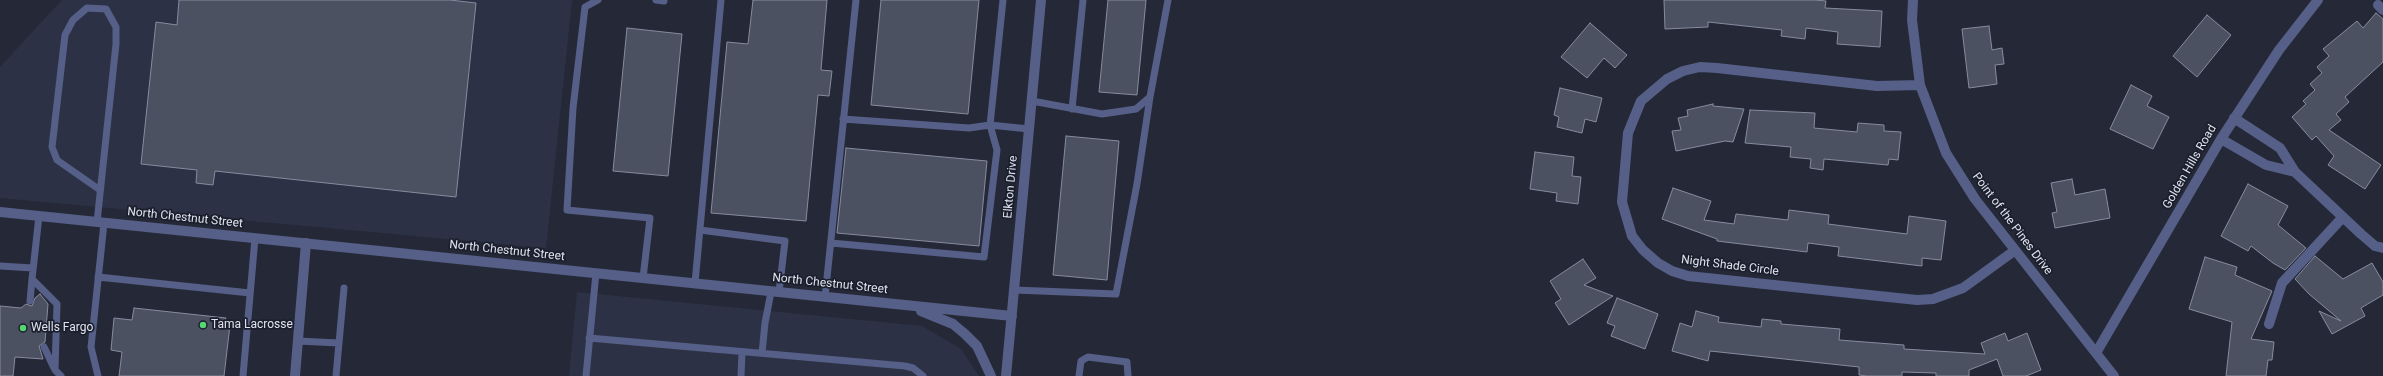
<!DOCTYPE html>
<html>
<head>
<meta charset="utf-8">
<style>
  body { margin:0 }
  canvas { display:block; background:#242837 }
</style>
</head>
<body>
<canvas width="2383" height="376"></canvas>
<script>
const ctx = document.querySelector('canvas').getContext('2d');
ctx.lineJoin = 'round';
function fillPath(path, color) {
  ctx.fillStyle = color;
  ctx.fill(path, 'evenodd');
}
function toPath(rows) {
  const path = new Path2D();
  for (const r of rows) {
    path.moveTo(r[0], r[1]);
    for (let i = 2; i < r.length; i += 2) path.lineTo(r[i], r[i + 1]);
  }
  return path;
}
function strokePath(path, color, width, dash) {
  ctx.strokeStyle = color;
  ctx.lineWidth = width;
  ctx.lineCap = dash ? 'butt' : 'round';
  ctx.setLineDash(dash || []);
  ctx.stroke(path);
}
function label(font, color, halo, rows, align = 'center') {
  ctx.font = font + ' Roboto,sans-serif';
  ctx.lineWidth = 3.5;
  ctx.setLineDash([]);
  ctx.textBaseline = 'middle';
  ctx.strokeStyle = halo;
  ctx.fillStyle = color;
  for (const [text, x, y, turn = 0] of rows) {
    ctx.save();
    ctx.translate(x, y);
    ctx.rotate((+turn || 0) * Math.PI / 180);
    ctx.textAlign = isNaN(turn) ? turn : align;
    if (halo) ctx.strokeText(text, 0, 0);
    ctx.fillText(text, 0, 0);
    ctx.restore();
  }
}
const built = toPath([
  [62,0,572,0,546,248,0,198,0,67],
  [577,292,922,326,961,349,979,376,569,376]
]);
const building = toPath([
  [179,0,450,0,476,3,456,197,215,171,213,185,196,183,197,170,141,164,156,22,177,25,179,0],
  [753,0,827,0,821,70,832,71,829,96,818,95,806,221,711,213,727,42,748,44,753,0],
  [881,0,979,0,968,114,871,105,881,0],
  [1108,0,1146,0,1137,95,1099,92,1108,0],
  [1664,0,1815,0,1826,1,1825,8,1882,11,1880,47,1837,44,1838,32,1806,28,1805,39,1781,36,1782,30,1708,22,1708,27,1665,29,1664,0],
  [2376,13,2383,19,2383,62,2345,97,2349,102,2336,114,2341,120,2329,130,2381,165,2365,189,2328,165,2334,156,2316,136,2312,140,2292,117,2306,104,2303,101,2315,90,2310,84,2322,73,2317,67,2329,56,2323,49,2357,21,2363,28,2376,13],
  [2207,15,2231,35,2197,77,2173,56,2207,15],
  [1590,23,1627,55,1615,68,1604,58,1587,78,1561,57,1590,23],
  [1989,26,1992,50,2002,48,2004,64,1995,65,1997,84,1969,88,1962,29,1989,26],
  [627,28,682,34,668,176,613,171,627,28],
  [2131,85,2152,96,2147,106,2169,117,2153,149,2110,129,2131,85],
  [1560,88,1602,98,1596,122,1585,119,1582,133,1557,127,1559,117,1554,115,1560,88],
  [1713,104,1713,106,1744,109,1733,142,1725,141,1676,151,1672,131,1681,130,1678,118,1688,116,1687,110,1713,104],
  [1750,110,1815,113,1814,128,1857,132,1858,123,1884,125,1884,131,1901,132,1898,160,1889,159,1888,165,1824,159,1823,170,1810,168,1811,159,1790,157,1791,147,1745,143,1750,110],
  [1066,136,1119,141,1107,280,1053,275,1066,136],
  [846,148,987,161,979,246,837,233,846,148],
  [1535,152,1574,157,1572,176,1581,177,1578,204,1556,201,1557,193,1530,189,1535,152],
  [2072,179,2075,195,2105,189,2110,218,2055,228,2052,213,2057,212,2051,183,2072,179],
  [2248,184,2288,206,2278,225,2306,248,2285,270,2273,263,2251,246,2248,251,2221,236,2248,184],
  [1673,188,1711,201,1704,220,1734,224,1736,214,1788,220,1789,210,1829,215,1828,224,1907,234,1909,216,1946,221,1941,260,1922,258,1922,266,1838,256,1839,247,1808,243,1807,252,1717,241,1717,239,1662,219,1673,188],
  [2315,256,2343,279,2372,263,2383,282,2383,295,2361,308,2365,316,2332,334,2319,311,2341,321,2309,294,2295,279,2315,256],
  [2205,257,2237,267,2235,275,2272,291,2251,339,2274,342,2272,360,2268,360,2266,376,2226,376,2232,322,2189,309,2205,257],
  [1583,259,1596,278,1584,285,1613,296,1569,325,1555,303,1561,299,1550,281,1583,259],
  [40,294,48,304,45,342,39,346,43,359,15,357,13,376,0,376,0,306,21,308,26,304,32,306,35,298,40,294],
  [1617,298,1658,314,1645,349,1611,336,1615,326,1607,323,1617,298],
  [134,308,226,318,224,324,230,325,224,376,119,376,122,352,111,350,114,318,132,320,134,308],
  [1696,311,1719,317,1718,322,1761,327,1762,319,1781,321,1781,324,1840,329,1839,340,1904,345,1904,349,1985,354,1981,343,2005,333,2008,341,2027,333,2041,370,2026,376,2003,376,1997,359,1969,370,1969,376,1936,376,1936,373,1902,372,1902,376,1867,376,1859,375,1859,367,1710,351,1708,361,1672,351,1680,323,1692,327,1696,311]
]);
const service = toPath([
  [598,0,585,7,573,108,567,210,650,218,643,278],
  [656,0,664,1],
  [1003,0,990,125,1029,129],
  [1032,101,1102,114,1136,109,1150,97,1168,0],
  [1072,109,1083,0],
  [39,216,32,279,57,304,55,370,61,376],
  [97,222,116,44,116,27,106,9,87,8,73,20,65,35,52,147,57,160,100,190],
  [700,230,785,241,779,292],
  [831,243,984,257,997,150,990,125,969,128,843,119],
  [0,266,33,268],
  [98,277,250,293],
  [695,283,721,0],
  [1014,290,1116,294,1137,184,1150,97],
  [825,297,856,0],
  [30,301,32,279],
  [589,338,905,366,913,368,923,376],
  [298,341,339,343],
  [44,347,54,368],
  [762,353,765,323,771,292],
  [98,376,91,347,104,223],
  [243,376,255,238],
  [336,376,344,288],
  [586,376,596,273],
  [741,376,742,352],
  [1079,376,1081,361,1088,357,1127,362,1128,376]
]);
const minor = toPath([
  [1913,0,1912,20,1920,85,1946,153,1975,199,2114,376],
  [2378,5,2383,10],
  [1920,85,1877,86,1717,68,1700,67,1683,71,1667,79,1641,101,1628,133,1622,202,1632,236,1643,250,1658,263,1672,271,1688,276,1917,300,1933,299,1963,288,2014,251],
  [2234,118,2280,148,2295,172,2361,234,2375,246,2383,248],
  [2221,139,2266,165,2295,172],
  [2269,324,2282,283,2343,217],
  [2096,353,2221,139,2279,50,2318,0],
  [295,376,306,243]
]);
const tertiary = toPath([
  [0,212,1012,316],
  [921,311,953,324,965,334,977,346,991,376],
  [1006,376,1041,0]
]);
const markers = [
  [203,325,4,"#56d671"],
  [23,328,4,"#56d671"]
];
const streetNames = [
  ["Golden Hills Road",2190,167,-60],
  ["Elkton Drive",1011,187,-85],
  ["North Chestnut Street",185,218,6],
  ["Point of the Pines Drive",2012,224,53],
  ["North Chestnut Street",507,251,6],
  ["Night Shade Circle",1730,266,7],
  ["North Chestnut Street",830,284,6]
];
const poiNames = [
  ["Tama Lacrosse",211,325],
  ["Wells Fargo",31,328]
];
fillPath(built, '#2c3145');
fillPath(building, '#4c5162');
strokePath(building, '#868b9e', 1);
strokePath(service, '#555f87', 7);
strokePath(minor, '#555f87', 10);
strokePath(tertiary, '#555f87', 10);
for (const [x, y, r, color] of markers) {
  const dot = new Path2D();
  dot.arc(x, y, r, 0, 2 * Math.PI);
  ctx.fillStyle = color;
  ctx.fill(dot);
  strokePath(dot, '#1a1e2d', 1.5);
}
label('12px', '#e0e3ed', '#1a1e2d', streetNames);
label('12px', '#e0e3ed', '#1a1e2d', poiNames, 'left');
</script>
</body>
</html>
